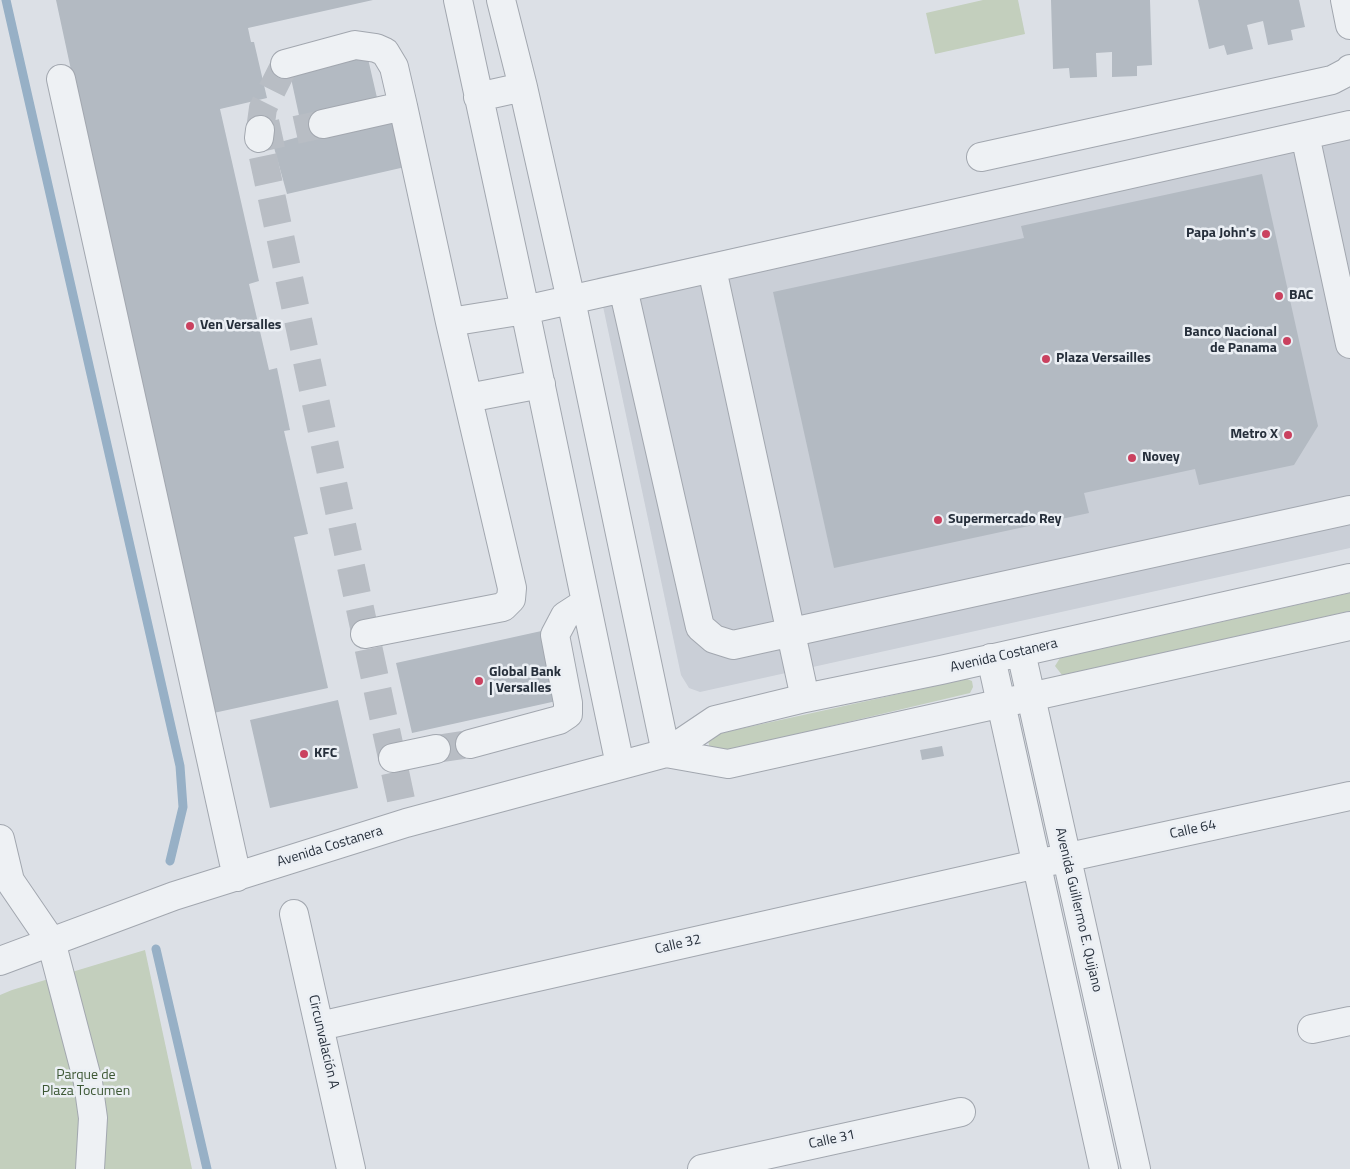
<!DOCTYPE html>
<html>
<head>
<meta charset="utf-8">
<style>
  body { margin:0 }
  canvas { display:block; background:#dce0e6 }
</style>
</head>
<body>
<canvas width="1350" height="1169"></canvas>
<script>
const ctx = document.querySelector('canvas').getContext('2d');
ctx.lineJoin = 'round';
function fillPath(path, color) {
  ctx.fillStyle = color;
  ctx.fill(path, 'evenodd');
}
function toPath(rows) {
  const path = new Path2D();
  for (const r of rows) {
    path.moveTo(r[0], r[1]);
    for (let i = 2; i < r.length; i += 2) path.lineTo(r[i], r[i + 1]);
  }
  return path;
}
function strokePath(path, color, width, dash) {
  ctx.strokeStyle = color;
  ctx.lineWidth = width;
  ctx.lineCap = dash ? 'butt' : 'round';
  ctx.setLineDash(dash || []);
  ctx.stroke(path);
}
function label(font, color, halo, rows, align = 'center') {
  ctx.font = font + ' "Titillium Web",sans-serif';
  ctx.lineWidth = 5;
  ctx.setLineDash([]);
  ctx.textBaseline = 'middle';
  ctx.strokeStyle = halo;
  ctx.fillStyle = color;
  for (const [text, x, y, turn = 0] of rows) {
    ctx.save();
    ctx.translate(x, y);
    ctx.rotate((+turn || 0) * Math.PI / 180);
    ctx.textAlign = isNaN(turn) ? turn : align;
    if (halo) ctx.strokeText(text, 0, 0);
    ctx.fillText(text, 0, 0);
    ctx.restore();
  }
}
const built = toPath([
  [1350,110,1350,548,700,692,689,688,681,675,597,278,961,198]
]);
const green = toPath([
  [983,0,1018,0,1025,34,935,54,926,13],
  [1350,593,1350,611,1062,675,1055,666,1060,658],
  [967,679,972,681,973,687,970,693,717,753,710,750,708,740,712,735],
  [145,950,192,1169,0,1169,0,995,12,990]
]);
const stream = toPath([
  [6,0,180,766,183,807,170,861],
  [156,949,207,1169]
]);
const building = toPath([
  [56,0,373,0,248,28,251,42,254,42,267,98,220,109,259,281,249,284,269,370,277,368,290,430,284,431,308,534,294,537,328,688,209,714],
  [1051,0,1150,0,1152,65,1137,66,1137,76,1112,77,1112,52,1096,53,1097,77,1070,78,1069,68,1053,69],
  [1198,0,1299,0,1305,27,1291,30,1293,40,1268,45,1263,21,1247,25,1253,49,1227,55,1224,45,1209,49],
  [366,50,378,102,393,115,405,167,287,194,273,144,313,133,309,118,300,120,289,69],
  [1262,174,1318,426,1294,465,1199,485,1195,469,1084,493,1089,513,834,568,773,292,1024,238,1021,226],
  [546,630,561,700,412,733,396,663],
  [338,700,358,788,270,808,250,720],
  [942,746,944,756,922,760,920,750]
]);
const minorTunnel = toPath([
  [323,124,259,138,406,823],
  [260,130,263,108,285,64],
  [436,749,470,744]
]);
const minor = toPath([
  [458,0,525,310,620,765],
  [501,0,523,87,571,300,666,753],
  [1345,0,1350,25],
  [285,64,355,45,376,48,385,52,394,67,403,106],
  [61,79,237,877],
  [478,97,523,87],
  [323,124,403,106,450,322,512,588,511,599,503,607,365,634],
  [1305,135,1350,344],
  [259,138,260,130],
  [981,157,1332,80,1349,71,1350,69],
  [712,269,805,698],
  [623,288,700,627,714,639,733,645,1350,510],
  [450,322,525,310,1350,125],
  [468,398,541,384],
  [1021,652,1136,1169],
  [991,658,1104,1169],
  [470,744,559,720,568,714,568,703,555,635,565,616,585,603],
  [666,753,728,764,1350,626],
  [393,758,436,749],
  [0,839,10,881,51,941,88,1082,93,1118,90,1169],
  [294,914,351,1169],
  [0,961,174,896,406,823,666,753,715,720,805,698,941,670,1350,578],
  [320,1026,1037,864,1350,796],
  [1312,1029,1350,1021],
  [702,1169,961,1112]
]);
const markers = [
  [1266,234,5,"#ca415f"],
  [1279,296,5,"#ca415f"],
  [190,326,5,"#ca415f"],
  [1287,341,5,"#ca415f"],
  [1046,359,5,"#ca415f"],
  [1288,435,5,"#ca415f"],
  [1132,458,5,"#ca415f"],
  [938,520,5,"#ca415f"],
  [479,681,5,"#ca415f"],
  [304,754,5,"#ca415f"]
];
const poiNames = [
  ["Papa John's",1256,234,"right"],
  ["BAC",1289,296],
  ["Ven Versalles",200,326],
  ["Banco Nacional",1277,333,"right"],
  ["de Panama",1277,349,"right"],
  ["Plaza Versailles",1056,359],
  ["Metro X",1278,435,"right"],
  ["Novey",1142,458],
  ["Supermercado Rey",948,520],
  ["Global Bank",489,673],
  ["| Versalles",489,689],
  ["KFC",314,754]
];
const streetNames = [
  ["Avenida Costanera",1004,656,-13],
  ["Calle 64",1193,830,-12],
  ["Avenida Costanera",330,847,-17],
  ["Avenida Guillermo E. Quijano",1078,910,77],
  ["Calle 32",678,945,-13],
  ["Circunvalación A",323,1042,77],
  ["Calle 31",832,1140,-12]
];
const parkNames = [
  ["Parque de",86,1076],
  ["Plaza Tocumen",86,1092]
];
fillPath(built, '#cacfd7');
fillPath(green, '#c3cfbd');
strokePath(stream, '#97b0c6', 9);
fillPath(building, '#b3bac2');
strokePath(minorTunnel, '#b8bdc4', 28, [28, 14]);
strokePath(minor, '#a2a7af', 30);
strokePath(minor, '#eef1f4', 28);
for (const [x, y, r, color] of markers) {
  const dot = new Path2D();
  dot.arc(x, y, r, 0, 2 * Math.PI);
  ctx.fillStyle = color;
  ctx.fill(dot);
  strokePath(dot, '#ebeff4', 2);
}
label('bold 14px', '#262f3b', '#ebeff4', poiNames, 'left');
label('14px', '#262f3b', '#ebeff4', streetNames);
label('14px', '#3c5734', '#ebeff4', parkNames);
</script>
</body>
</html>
